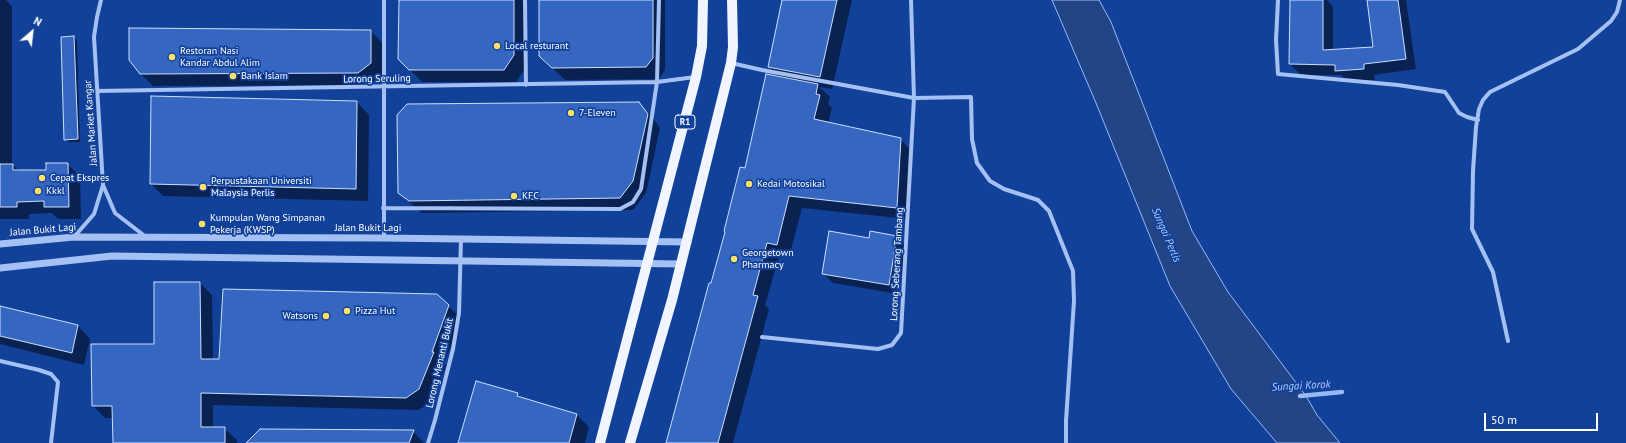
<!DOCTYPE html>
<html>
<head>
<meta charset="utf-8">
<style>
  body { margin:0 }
  #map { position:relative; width:1626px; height:443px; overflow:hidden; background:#12419a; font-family:"PT Sans",sans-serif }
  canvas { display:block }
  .north { position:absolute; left:12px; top:12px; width:40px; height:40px; -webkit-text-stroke:3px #12419a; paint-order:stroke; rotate:28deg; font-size:11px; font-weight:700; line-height:16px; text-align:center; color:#fff }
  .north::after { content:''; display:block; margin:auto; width:14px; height:18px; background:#fff; clip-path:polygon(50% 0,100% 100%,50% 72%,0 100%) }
  .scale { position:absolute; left:1484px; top:413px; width:114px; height:18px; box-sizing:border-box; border:2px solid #fff; border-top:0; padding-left:5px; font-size:12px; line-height:14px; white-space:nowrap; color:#fff; -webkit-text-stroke:3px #12419a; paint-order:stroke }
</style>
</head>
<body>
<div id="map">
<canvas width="1626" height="443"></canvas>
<div class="north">N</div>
<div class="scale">50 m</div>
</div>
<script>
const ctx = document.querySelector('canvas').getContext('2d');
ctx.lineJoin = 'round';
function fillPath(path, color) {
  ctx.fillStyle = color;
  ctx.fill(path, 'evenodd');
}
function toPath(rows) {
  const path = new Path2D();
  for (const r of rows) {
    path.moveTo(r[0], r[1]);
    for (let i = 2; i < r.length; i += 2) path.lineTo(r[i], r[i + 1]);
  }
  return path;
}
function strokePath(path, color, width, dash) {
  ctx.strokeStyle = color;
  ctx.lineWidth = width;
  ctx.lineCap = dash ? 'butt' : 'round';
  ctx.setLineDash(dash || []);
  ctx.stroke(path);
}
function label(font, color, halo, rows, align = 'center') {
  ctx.font = font + ' "PT Sans",sans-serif';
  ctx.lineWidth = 3.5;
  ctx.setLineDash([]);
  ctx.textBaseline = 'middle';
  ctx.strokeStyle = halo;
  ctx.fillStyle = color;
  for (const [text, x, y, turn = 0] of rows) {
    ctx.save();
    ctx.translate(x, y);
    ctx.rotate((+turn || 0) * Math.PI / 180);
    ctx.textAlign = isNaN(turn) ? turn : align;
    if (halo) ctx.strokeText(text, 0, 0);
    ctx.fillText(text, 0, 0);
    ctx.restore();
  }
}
const water = toPath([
  [1052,0,1099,0,1111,22,1192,231,1228,292,1306,396,1317,415,1340,443,1277,443,1231,389,1170,286,1096,103,1052,0]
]);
const shadow = toPath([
  [0,0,6,0,12,6,12,164,19,171,47,171,67,164,80,176,81,219,58,219,52,213,29,214,29,219,0,219],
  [403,0,526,0,526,67,516,82,422,82,399,59],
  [540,0,665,0,665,70,659,79,565,80,540,56],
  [784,0,852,0,832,89,819,87,830,97,828,104,832,108,828,123,900,139,912,151,908,219,802,208,789,257,780,254,765,305,769,309,733,443,667,443,711,285,746,169,779,78,769,67],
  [1291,0,1327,0,1333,7,1333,50,1375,48,1368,0,1406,0,1416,69,1374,75,1375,80,1347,81,1341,75,1301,75,1290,64],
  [130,29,371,31,383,44,383,75,371,85,153,86,140,73],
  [74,37,77,40,80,142,69,142,65,139],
  [357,102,369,115,368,201,163,196,151,184],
  [638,103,651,115,660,128,646,193,633,210,422,213,399,193],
  [896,237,906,246,898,294,833,283,823,273,870,239],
  [155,283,200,283,212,295,213,360,220,360,448,306,461,318,444,364,446,365,432,401,419,410,213,405,213,428,224,428,237,440,237,443,114,443,113,418,105,418,93,406,155,345],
  [0,307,78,326,90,339,84,365,0,344],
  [517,394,522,399,577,415,589,427,585,443,459,443],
  [413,431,424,443,252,443]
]);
const stream = toPath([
  [1300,396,1342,392]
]);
const building = toPath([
  [399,0,514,0,514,55,504,70,409,70,398,59,399,0],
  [539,0,653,0,653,58,646,67,552,68,539,56,539,0],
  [782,0,837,0,820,77,768,67,782,0],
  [1290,0,1323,0,1323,50,1373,47,1367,0,1398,0,1406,59,1364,64,1364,69,1335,71,1335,65,1289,64,1290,0],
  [129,28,371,30,371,63,358,73,140,74,129,60,129,28],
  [74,36,78,139,64,140,61,37,74,36],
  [766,74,818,84,816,94,820,95,814,119,901,138,897,208,789,196,777,245,767,243,753,295,758,296,718,443,666,443,709,283,711,283,725,232,724,231,740,167,745,168,766,74],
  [151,96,357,101,356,189,150,184,151,96],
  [639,102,648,114,633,181,620,198,409,201,398,193,397,115,407,104,639,102],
  [46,163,68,163,69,207,44,207,44,201,17,202,17,207,0,207,0,164,13,164,13,170,46,170,46,163],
  [829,231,869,238,870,231,897,236,889,285,822,274,829,231],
  [154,282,200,282,201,359,219,359,223,289,437,294,449,305,432,352,434,352,419,389,406,398,201,393,201,427,225,427,225,443,113,443,112,406,92,406,91,344,154,344,154,282],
  [0,306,78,325,72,353,0,336,0,306],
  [476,381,518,393,517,396,577,414,569,443,458,443,476,381],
  [260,429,414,430,409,443,246,443,260,429]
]);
const minor = toPath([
  [525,0,526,85],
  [1278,0,1276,40,1278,74,1398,85,1445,92,1459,113,1467,117,1478,120],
  [731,63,762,70,914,98,971,97,972,139,977,163,990,181,1004,189,1038,200,1049,211,1073,271,1074,301,1066,421,1066,443],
  [96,91,657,82,695,77],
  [103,185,115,213,146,237],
  [383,208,620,209,633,202,641,189,657,82,659,0],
  [74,237,94,214,103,185,94,37,97,17,101,0],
  [384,238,384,0],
  [762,337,878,349,892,345,901,333,914,98,911,0],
  [1508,341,1493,272,1472,229,1473,171,1476,127,1479,109,1483,100,1490,92,1578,49,1611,21,1617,12,1620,0],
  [0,361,39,370,51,374,58,382,51,443],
  [428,443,435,420,453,349,459,313,461,239]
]);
const tertiary = toPath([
  [0,244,74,237,384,238,688,242],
  [0,268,112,256,681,264]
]);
const primary = toPath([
  [600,443,696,77,702,46,703,0],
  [630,443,672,300,731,63,733,47,732,0]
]);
const markers = [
  [497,46,4,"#ffe167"],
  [172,57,4,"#ffe167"],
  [233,76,4,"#ffe167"],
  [571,113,4,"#ffe167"],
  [42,178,4,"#ffe167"],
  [749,184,4,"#ffe167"],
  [203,187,4,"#ffe167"],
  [38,191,4,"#ffe167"],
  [514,196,4,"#ffe167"],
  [202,224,4,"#ffe167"],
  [734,259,4,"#ffe167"],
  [347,311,4,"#ffe167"],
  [326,316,4,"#ffe167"]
];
const shields = [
  [685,122,20]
];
const shieldNames = [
  ["R1",685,122]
];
const poiNames = [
  ["Local resturant",505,46],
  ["Restoran Nasi",180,51],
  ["Kandar Abdul Alim",180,63],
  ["Bank Islam",241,76],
  ["7-Eleven",579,113],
  ["Cepat Ekspres",50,178],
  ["Perpustakaan Universiti",211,181],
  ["Malaysia Perlis",211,193],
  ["Kedai Motosikal",757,184],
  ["Kkkl",46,191],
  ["KFC",522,196],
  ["Kumpulan Wang Simpanan",210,218],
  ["Pekerja (KWSP)",210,230],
  ["Georgetown",742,253],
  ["Pharmacy",742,265],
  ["Pizza Hut",355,311],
  ["Watsons",318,316,"right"]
];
const streetNames = [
  ["Lorong Seruling",377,79,-1],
  ["Jalan Market Kangar",91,123,-94],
  ["Jalan Bukit Lagi",368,228],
  ["Jalan Bukit Lagi",43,230,-5],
  ["Lorong Seberang Tambang",897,264,-87],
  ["Lorong Menanti Bukit",440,363,-77]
];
const waterNames = [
  ["Sungai Perlis",1166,235,67],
  ["Sungai Korok",1301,386,-3]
];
fillPath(water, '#224588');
strokePath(water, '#97baf7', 1);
fillPath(shadow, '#0007');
strokePath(stream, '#97baf7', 4.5);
fillPath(building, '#3667c0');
strokePath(building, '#cddefd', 1);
strokePath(minor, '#a5c1f4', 4);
strokePath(tertiary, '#a5c1f4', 7);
strokePath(primary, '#f1f5ff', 10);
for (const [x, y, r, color] of markers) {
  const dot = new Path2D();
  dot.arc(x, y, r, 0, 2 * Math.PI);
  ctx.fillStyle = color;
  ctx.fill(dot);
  strokePath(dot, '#12419a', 1.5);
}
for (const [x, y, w] of shields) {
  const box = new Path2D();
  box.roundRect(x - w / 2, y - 7, w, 14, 3);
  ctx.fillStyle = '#12419a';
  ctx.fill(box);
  strokePath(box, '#fff', 1);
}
label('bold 9px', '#fff', null, shieldNames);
label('10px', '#fff', '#12419a', poiNames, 'left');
label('10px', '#fff', '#12419a', streetNames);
label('italic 11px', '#b1ccfa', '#12419a', waterNames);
</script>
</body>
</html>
